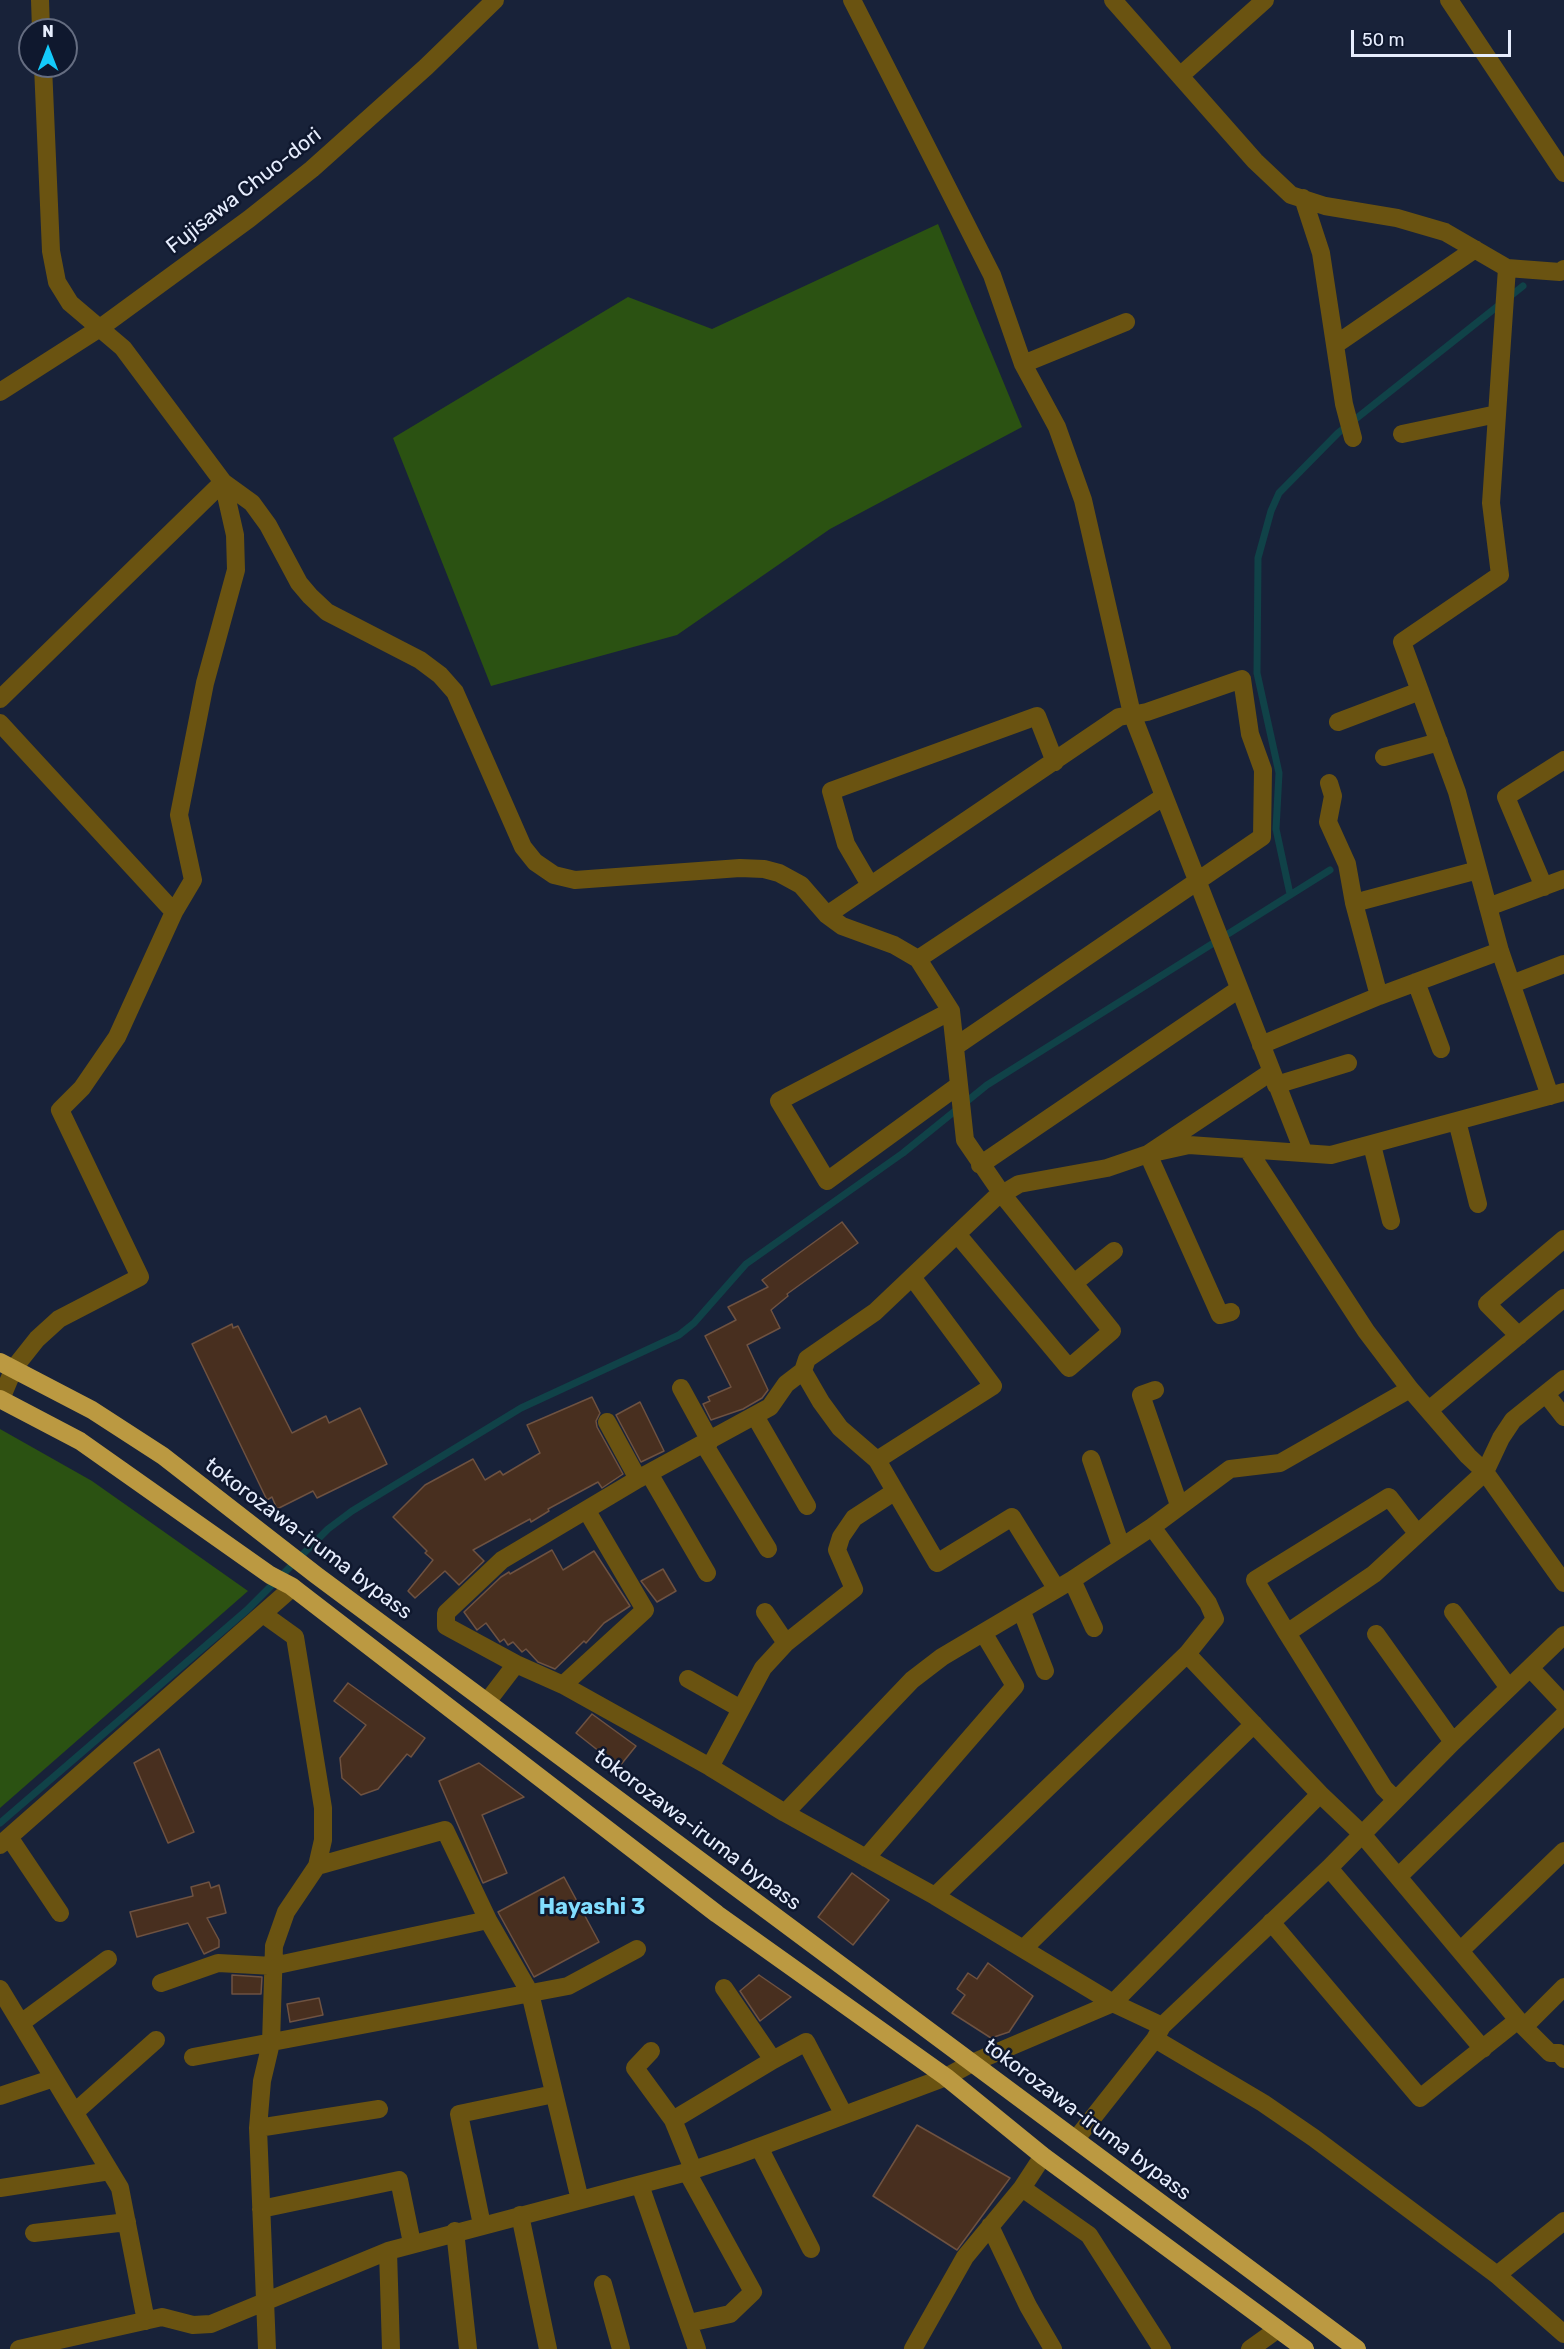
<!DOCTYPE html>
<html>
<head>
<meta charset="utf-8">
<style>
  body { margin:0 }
  #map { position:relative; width:1564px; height:2349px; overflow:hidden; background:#182239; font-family:Rubik,sans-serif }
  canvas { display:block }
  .north { position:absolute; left:18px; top:18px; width:60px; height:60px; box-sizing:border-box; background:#0f182e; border:2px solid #656d81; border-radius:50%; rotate:0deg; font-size:16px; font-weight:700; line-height:24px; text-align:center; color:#e6edfd }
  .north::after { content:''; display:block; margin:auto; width:21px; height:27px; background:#13cafb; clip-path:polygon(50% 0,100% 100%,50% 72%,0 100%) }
  .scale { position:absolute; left:1351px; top:30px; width:160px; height:27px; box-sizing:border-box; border:3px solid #e6edfd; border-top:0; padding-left:8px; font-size:18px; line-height:21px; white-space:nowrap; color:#e6edfd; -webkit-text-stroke:4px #0f182e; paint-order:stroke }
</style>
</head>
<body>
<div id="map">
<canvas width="1564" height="2349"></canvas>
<div class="north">N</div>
<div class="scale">50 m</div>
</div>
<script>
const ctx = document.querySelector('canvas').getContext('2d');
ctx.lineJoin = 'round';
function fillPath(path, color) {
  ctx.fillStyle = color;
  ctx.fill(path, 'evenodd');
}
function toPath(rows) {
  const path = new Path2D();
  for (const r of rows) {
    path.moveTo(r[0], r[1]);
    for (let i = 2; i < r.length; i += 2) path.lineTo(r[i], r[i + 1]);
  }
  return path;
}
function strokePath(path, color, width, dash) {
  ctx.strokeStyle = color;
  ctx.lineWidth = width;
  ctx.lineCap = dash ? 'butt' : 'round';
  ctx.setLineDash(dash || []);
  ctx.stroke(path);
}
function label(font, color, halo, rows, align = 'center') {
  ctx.font = font + ' Rubik,sans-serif';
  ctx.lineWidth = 5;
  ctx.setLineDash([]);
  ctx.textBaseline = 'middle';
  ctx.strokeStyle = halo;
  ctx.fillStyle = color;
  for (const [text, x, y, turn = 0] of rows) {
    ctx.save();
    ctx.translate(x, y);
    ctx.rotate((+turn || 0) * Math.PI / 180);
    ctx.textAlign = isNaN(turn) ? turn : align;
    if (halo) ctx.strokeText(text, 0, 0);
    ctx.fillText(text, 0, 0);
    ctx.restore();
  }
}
const green = toPath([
  [938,224,1022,427,830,529,677,635,491,686,393,438,628,297,712,329],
  [0,1429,92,1481,248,1591,0,1808]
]);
const stream = toPath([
  [1290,894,1276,829,1279,773,1257,673,1258,558,1271,511,1279,493,1338,433,1523,286],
  [0,1823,247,1610,328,1529,352,1511,521,1408,679,1335,694,1323,746,1264,903,1153,987,1085,1330,870]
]);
const building = toPath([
  [842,1222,858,1243,787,1294,788,1296,771,1310,780,1328,747,1345,768,1390,762,1398,743,1409,711,1420,703,1404,710,1401,708,1397,731,1387,705,1336,736,1320,728,1307,768,1287,762,1280,842,1222],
  [232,1324,233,1328,238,1326,292,1433,326,1416,329,1423,360,1408,387,1464,317,1498,313,1491,277,1509,272,1497,267,1500,192,1344,232,1324],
  [592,1397,600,1413,596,1421,597,1427,623,1474,602,1488,598,1482,548,1509,549,1511,531,1522,530,1519,473,1550,484,1561,459,1585,445,1571,415,1598,408,1591,433,1560,425,1553,427,1551,393,1517,425,1485,473,1459,485,1480,500,1471,503,1475,540,1453,527,1425,592,1397],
  [640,1402,664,1451,641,1462,616,1415,640,1402],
  [552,1550,563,1570,594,1551,630,1606,604,1623,586,1643,584,1641,555,1669,538,1662,526,1649,522,1652,513,1642,508,1645,504,1639,500,1642,486,1623,477,1630,464,1612,501,1577,509,1572,510,1574,552,1550],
  [663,1569,676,1591,657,1602,641,1581,663,1569],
  [348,1683,425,1738,411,1757,407,1754,378,1789,361,1795,342,1778,340,1758,366,1725,334,1701,348,1683],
  [592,1714,636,1746,619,1767,576,1733,592,1714],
  [159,1749,194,1832,168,1843,134,1763,159,1749],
  [479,1763,524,1797,482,1815,507,1873,483,1883,439,1781,479,1763],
  [852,1873,889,1900,853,1945,818,1917,852,1873],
  [564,1877,599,1942,534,1977,498,1912,564,1877],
  [209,1882,211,1888,219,1885,226,1913,207,1918,219,1940,219,1947,204,1954,188,1923,137,1937,130,1912,193,1896,191,1887,209,1882],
  [988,1963,1033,1996,1009,2032,991,2038,952,2013,965,1995,957,1989,968,1973,977,1979,988,1963],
  [232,1975,262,1977,261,1994,232,1994,232,1975],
  [759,1975,791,1997,760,2021,740,1991,759,1975],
  [319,1998,323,2015,290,2022,287,2004,319,1998],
  [917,2125,1010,2178,957,2250,873,2196,917,2125]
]);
const minor = toPath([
  [40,0,41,30],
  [852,0,992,275,1023,364,1057,427,1083,500,1132,714,1303,1151],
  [1113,0,1255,161,1291,195,1325,206,1397,218,1445,232,1507,268,1560,272,1564,269],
  [1449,0,1564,173],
  [43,66,51,251,57,282,70,303,123,348,223,482,252,503,268,525,299,583,310,596,327,612,420,660,440,675,455,692,523,847,535,862,554,875,575,880,740,868,764,869,779,873,801,885,827,915,842,926,894,945,918,959,951,1011,965,1140,1002,1194,1112,1331,1069,1368,957,1234],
  [1180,76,1265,0],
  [1303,198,1321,253,1344,404,1353,438],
  [1507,268,1491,503,1500,575,1402,642,1457,792,1500,951,1550,1096],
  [1335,345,1475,249],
  [1023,364,1126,322],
  [0,392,100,328,249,219,312,169,426,67,495,0],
  [1402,434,1497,414],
  [0,699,223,482,235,535,236,570,205,683,179,815,193,880,174,912],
  [1338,722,1420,691],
  [0,723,174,912,117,1037,82,1088,60,1110,140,1277,59,1319,37,1339,14,1368,1,1399],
  [1384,757,1439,742],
  [1329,783,1333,796,1328,822,1347,864,1354,903,1379,996],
  [870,885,846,844,831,791,1037,716,1055,762],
  [1544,887,1506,797,1564,760],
  [1354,903,1478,870],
  [1488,907,1564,879],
  [827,915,1119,717,1147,712,1242,679,1250,734,1263,770,1262,837,956,1046],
  [918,959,1163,797],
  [1416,982,1441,1049],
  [1512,984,1564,964],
  [951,1011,779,1101,827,1181,959,1085],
  [1261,1045,1379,996,1500,951],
  [1276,1085,1348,1063],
  [1457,1121,1478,1204],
  [1372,1145,1391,1221],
  [1248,1150,1366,1331,1410,1389,1468,1456,1485,1472,1564,1583],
  [980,1165,1239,989],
  [1074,1283,1114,1251],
  [1231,1312,1220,1315,1148,1154,1271,1072],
  [1519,1336,1487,1304,1564,1239],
  [803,1371,786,1384,770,1407,638,1479,502,1560,446,1613,446,1626,516,1664,563,1685,710,1767,785,1813,935,1896,1113,2003,1162,2026],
  [681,1388,710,1441],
  [1155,1390,1141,1395,1179,1505],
  [1546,1394,1564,1417],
  [1429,1410,1564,1298],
  [755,1416,807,1506],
  [607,1422,638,1479],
  [704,1444,768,1549],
  [1091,1459,1121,1546],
  [877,1460,993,1386,912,1277],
  [650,1475,707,1573],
  [1072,1580,1094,1628],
  [1056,1588,1012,1517,937,1563,877,1460,840,1428,821,1402,803,1371,807,1359,875,1312,994,1199,1019,1184,1107,1168,1148,1154,1189,1145,1331,1155,1564,1092],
  [765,1612,786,1643],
  [1022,1612,1045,1671],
  [1453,1612,1509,1688],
  [263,1614,295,1637,323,1808,323,1840,317,1866,286,1912,274,1946,271,2043,262,2081,258,2128,267,2349],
  [1287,1633,1255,1580,1389,1497,1417,1533],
  [1376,1634,1453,1742],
  [1187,1654,1320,1794,1362,1834,1524,2027,1550,2053,1559,2053,1564,2059],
  [1531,1669,1564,1704],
  [688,1679,741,1709],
  [563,1685,645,1610,587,1511],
  [487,1702,516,1664],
  [710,1767,763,1668,786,1643,854,1589,837,1550,841,1537,854,1518,894,1492],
  [1396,1800,1384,1788,1287,1633,1374,1574,1485,1472,1501,1438,1513,1420,1564,1379],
  [785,1813,912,1680,942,1657,1072,1580,1152,1527,1230,1469,1280,1463,1410,1389],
  [9,1837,60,1913],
  [0,1845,293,1587],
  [866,1858,1015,1686,984,1634],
  [317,1866,445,1830,488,1920,530,1993,580,2200],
  [1329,1868,1483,2049],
  [1398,1877,1564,1715],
  [935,1896,1187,1654,1215,1619,1208,1603,1152,1527],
  [1271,1922,1420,2098,1518,2020],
  [1023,1949,1254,1724],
  [1461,1950,1564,1851],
  [161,1983,218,1963,273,1966,488,1920],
  [0,1989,120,2188,146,2321],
  [21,2023,108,1959],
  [1524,2027,1564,1987],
  [1155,2039,1263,2103,1314,2138,1497,2275,1564,2334],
  [651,2051,635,2068,673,2120,693,2169],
  [193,2057,568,1986,637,1949],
  [773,2060,806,2042,844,2115],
  [0,2096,54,2078],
  [75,2112,156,2040],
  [673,2120,773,2060,724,1988],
  [258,2128,379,2109],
  [1076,2139,1155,2039,1162,2026,1329,1868,1453,1742,1564,1635],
  [759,2147,811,2249],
  [687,2172,753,2292,730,2314,689,2323],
  [640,2185,697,2349],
  [0,2188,110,2171],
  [1022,2188,1089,2235,1162,2349],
  [261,2209,399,2180,412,2243],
  [520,2215,548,2349],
  [482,2225,459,2114,554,2094],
  [990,2226,1028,2306,1053,2349],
  [455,2231,468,2349],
  [34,2233,127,2222],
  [388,2251,391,2349],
  [1497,2275,1564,2221],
  [603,2284,621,2349],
  [19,2349,162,2317,193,2325,211,2324,388,2251,687,2172,735,2156,946,2077,972,2063,1113,2003,1320,1794],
  [913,2349,965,2257,1022,2188,1043,2156],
  [1250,2349,1278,2329]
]);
const highway = toPath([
  [0,1362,92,1410,163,1456,316,1575,1357,2349],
  [0,1399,80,1441,270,1575,291,1586,717,1914,946,2077,1043,2156,1305,2349]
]);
const streetNames = [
  ["Fujisawa Chuo-dori",244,191,-38],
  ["tokorozawa-iruma bypass",308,1539,37],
  ["tokorozawa-iruma bypass",697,1830,37],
  ["tokorozawa-iruma bypass",1087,2120,37]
];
const neighbourhoodNames = [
  ["Hayashi 3",592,1908]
];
fillPath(green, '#2b5212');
strokePath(stream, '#104248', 7);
fillPath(building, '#482f1f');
strokePath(building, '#6e5241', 1.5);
strokePath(minor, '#6a5311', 18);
strokePath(highway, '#bb9941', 18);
label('21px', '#e6edfd', '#0f182e', streetNames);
label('bold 22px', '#81ddff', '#0f182e', neighbourhoodNames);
</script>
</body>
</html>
